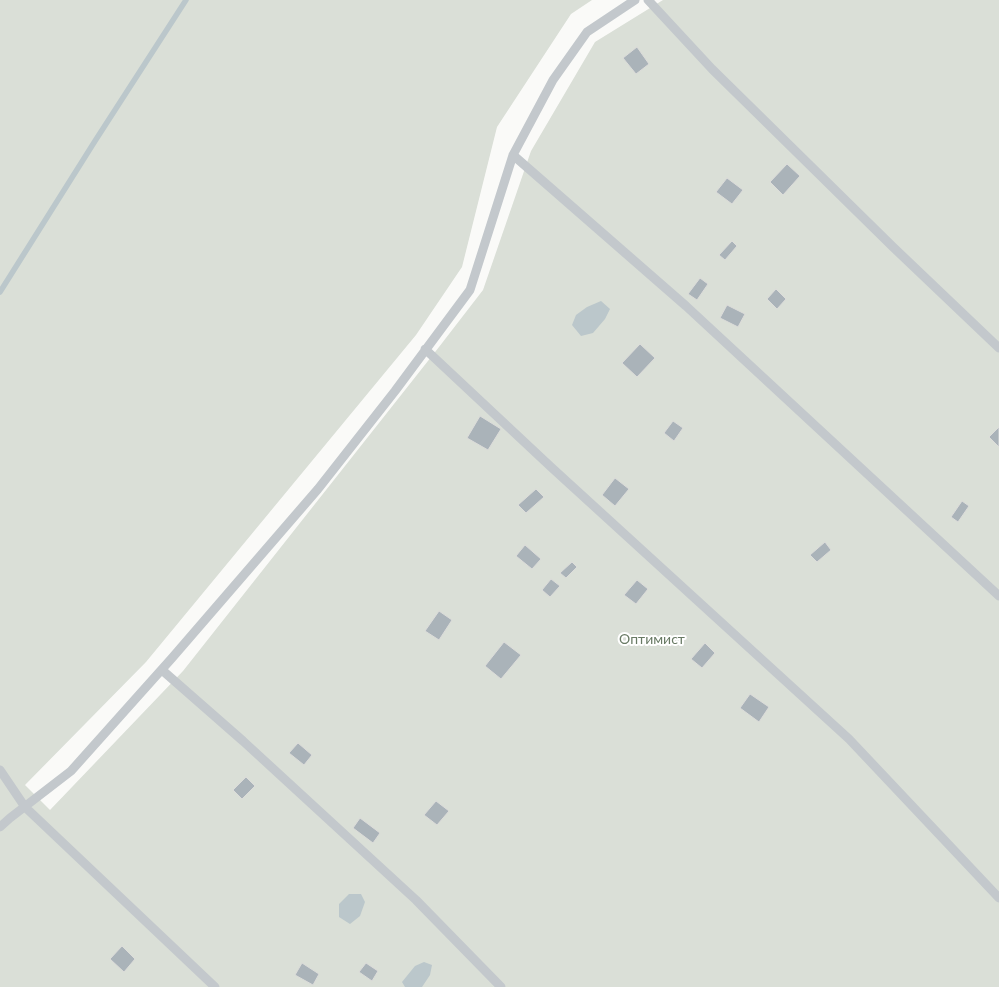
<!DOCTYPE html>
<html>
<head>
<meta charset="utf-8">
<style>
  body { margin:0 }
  canvas { display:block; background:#fafaf8 }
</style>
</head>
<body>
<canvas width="999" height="987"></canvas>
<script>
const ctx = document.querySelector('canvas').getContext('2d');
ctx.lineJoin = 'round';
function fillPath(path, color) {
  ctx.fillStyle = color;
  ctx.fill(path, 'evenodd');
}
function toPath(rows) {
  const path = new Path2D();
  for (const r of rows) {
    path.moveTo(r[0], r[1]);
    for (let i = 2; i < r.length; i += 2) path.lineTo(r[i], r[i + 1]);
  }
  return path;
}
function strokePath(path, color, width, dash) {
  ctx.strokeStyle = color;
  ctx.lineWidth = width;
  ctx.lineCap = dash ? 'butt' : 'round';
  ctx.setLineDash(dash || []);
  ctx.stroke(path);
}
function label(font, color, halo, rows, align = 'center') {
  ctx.font = font + ' Lato,sans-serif';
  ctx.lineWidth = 4;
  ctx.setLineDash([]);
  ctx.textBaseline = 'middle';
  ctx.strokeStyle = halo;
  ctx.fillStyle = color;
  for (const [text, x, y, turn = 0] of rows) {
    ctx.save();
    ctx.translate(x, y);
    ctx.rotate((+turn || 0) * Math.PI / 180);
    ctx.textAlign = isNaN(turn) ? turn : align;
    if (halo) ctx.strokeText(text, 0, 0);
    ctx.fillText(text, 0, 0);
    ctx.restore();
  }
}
const green = toPath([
  [0,0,592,0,571,14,497,127,462,267,416,335,146,662,25,785,50,810,183,671,439,347,483,290,531,151,595,42,663,0,999,0,999,987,0,987]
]);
const water = toPath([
  [601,301,610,309,605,319,593,333,581,336,572,325,576,315,587,307],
  [349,894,361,894,365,902,360,916,350,924,339,917,339,904],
  [424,962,432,965,430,975,422,987,405,987,402,982,415,966]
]);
const stream = toPath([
  [0,292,95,141,186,0]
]);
const building = toPath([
  [637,47,649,64,636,74,623,58,637,47],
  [787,164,800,176,783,195,770,182,787,164],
  [727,178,743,190,732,204,716,192,727,178],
  [732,241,737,246,725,260,719,255,732,241],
  [700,278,708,284,697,300,688,294,700,278],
  [776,289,786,299,777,309,767,299,776,289],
  [727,305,745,314,738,327,720,318,727,305],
  [640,344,655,358,637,377,622,363,640,344],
  [480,416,501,429,488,450,467,438,480,416],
  [673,421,683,428,674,441,664,433,673,421],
  [999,427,999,447,989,437,999,427],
  [615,478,629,489,615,506,602,495,615,478],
  [536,489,544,497,526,513,518,505,536,489],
  [962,501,969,506,958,522,951,517,962,501],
  [825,542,831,550,817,562,810,555,825,542],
  [525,545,541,559,532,569,516,556,525,545],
  [572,562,577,567,566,578,560,573,572,562],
  [551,579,560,586,550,597,542,590,551,579],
  [637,580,648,589,636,604,624,595,637,580],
  [439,611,452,620,439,640,425,631,439,611],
  [504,642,521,655,501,679,485,666,504,642],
  [705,643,715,653,702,668,691,659,705,643],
  [750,694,769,707,759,722,740,708,750,694],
  [298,743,312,755,304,765,289,753,298,743],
  [246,777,255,786,242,799,233,790,246,777],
  [436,801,449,811,437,825,424,815,436,801],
  [360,818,380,833,373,843,353,828,360,818],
  [122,946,135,959,124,972,110,959,122,946],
  [302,963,319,974,313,985,295,975,302,963],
  [366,963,378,971,372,981,359,972,366,963]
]);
const lane = toPath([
  [648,0,712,69,893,247,999,348],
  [513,155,686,306,999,596],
  [425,349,551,467,849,739,999,898],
  [162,670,243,741,416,900,501,987],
  [0,770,25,807,215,987],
  [0,827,10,818,71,771,172,658,318,489,395,391,470,290,513,155,553,80,587,32,635,0]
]);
const parkNames = [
  ["Оптимист",652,639]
];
fillPath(green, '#dadfd7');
fillPath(water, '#bbc7cb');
strokePath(stream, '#bbc7cb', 5.5);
fillPath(building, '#aab3b9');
strokePath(building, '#dcdcda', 1);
strokePath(lane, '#c3c8cc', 9);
label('14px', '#687a64', '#fff', parkNames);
</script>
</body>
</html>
